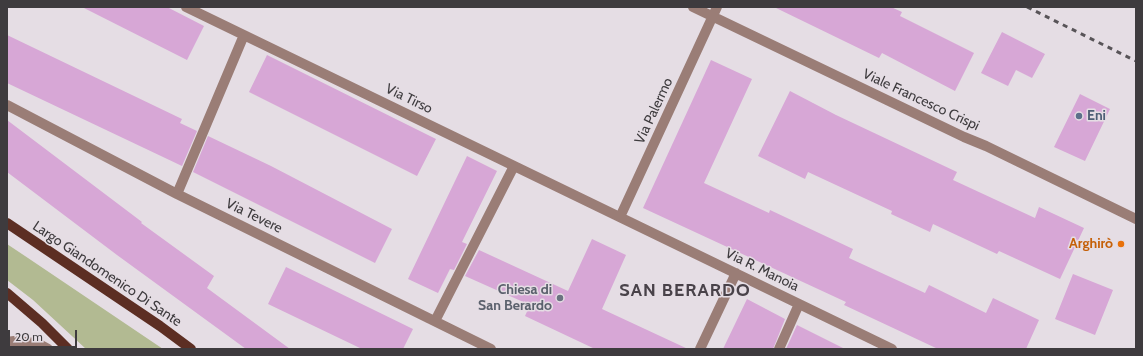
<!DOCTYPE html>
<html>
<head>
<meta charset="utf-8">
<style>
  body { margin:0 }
  #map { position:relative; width:1143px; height:356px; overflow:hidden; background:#e5dde4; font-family:Cabin,sans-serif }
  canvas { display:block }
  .frame { position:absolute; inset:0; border:8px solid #3e3b3e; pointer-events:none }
  .scale { position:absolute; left:8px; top:330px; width:69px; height:18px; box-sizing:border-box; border:2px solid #3e3b3e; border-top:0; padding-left:5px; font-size:12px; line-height:14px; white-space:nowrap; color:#3e3b3e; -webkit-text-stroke:3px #e5dde4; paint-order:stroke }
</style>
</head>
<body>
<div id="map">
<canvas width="1143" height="356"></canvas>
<div class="frame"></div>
<div class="scale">20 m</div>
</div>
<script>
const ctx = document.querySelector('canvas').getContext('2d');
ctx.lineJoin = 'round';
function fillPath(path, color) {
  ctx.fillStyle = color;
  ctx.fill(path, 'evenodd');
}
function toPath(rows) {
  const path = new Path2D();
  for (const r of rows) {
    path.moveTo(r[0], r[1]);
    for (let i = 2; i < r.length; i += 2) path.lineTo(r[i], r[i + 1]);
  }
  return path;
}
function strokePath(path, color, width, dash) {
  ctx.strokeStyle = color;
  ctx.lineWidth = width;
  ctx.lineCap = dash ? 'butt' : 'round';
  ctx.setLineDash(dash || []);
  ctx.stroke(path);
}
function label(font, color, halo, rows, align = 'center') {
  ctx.font = font + ' Cabin,sans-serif';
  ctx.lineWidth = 3;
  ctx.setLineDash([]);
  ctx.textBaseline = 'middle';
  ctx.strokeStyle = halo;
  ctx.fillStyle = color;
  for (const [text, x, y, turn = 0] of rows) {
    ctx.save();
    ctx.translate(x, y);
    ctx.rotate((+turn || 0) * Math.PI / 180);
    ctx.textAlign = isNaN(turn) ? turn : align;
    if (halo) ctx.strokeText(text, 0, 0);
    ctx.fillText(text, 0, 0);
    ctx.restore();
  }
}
const green = toPath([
  [7,244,28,258,163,349,86,349,33,300,7,280]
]);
const building = toPath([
  [82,7,167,7,204,26,187,60],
  [774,7,891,7,902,12,900,16,974,53,955,91,882,53,879,58],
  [1002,32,1045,54,1032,78,1016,70,1008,86,981,73],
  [7,35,182,119,180,123,197,131,182,166,7,83],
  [267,55,436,139,417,176,249,92],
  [711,60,752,79,704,183,769,213,770,210,853,249,849,258,925,293,929,285,986,313,993,298,1039,320,1026,349,938,349,844,305,846,302,643,208],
  [790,91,836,115,957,172,953,180,1035,218,1039,207,1084,228,1060,279,999,251,997,254,933,224,930,232,891,214,892,211,808,172,805,179,758,156],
  [1080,94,1110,109,1085,161,1054,147],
  [7,120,142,222,141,223,214,276,207,288,290,349,246,349,117,255,7,172],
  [208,136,271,166,392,229,375,263,193,172],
  [467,156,497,171,462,242,467,244,454,270,450,269,438,293,408,279],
  [592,239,626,255,602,309,688,349,595,349,525,316,530,305,465,276,479,250,568,291],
  [286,267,413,329,403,349,362,349,268,304],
  [1073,274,1113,290,1095,335,1055,319],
  [747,299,785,319,773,349,723,349],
  [797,325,845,349,786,349]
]);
const minor = toPath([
  [186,7,892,349],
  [693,7,964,137,986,146,1136,219],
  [7,105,177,194,491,349],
  [177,194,244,35],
  [620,217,717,7],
  [435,321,514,166],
  [7,342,14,341,37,343,48,349],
  [700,349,736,273],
  [779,349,799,304]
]);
const major = toPath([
  [7,223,160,326,191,349],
  [7,293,42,323,68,349]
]);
const rail = toPath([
  [1027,7,1136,61]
]);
const markers = [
  [1079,116,4,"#5c6f8a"],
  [1121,244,4,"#e8710a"],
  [560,298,4,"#6b7280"]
];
const streetNames = [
  ["Via Tirso",409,99,26],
  ["Viale Francesco Crispi",921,100,25],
  ["Via Palermo",654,111,-65],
  ["Via Tevere",254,216,26],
  ["Via R. Manoia",762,270,26],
  ["Largo Giandomenico Di Sante",107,274,34]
];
const serviceNames = [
  ["Eni",1087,116]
];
const foodNames = [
  ["Arghirò",1113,244]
];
const worshipNames = [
  ["Chiesa di",552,290],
  ["San Berardo",552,306]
];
const districtNames = [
  ["SAN BERARDO",685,291]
];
fillPath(green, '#b2ba92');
fillPath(building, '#d7a7d6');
strokePath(minor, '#9a7d76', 10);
strokePath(major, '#5c2e23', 10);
strokePath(rail, '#585458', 3, [5, 5]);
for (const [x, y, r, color] of markers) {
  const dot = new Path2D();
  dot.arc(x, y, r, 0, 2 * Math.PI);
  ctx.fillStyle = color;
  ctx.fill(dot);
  strokePath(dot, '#e5dde4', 1.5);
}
label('14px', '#3e3b3e', '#e5dde4', streetNames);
label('bold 14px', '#4e5e75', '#e5dde4', serviceNames, 'left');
label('bold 14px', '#c56008', '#e5dde4', foodNames, 'right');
label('bold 14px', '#5b616d', '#e5dde4', worshipNames, 'right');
ctx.letterSpacing = '1px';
label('bold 18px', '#494249', '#e5dde4', districtNames);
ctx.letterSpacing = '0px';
</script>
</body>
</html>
